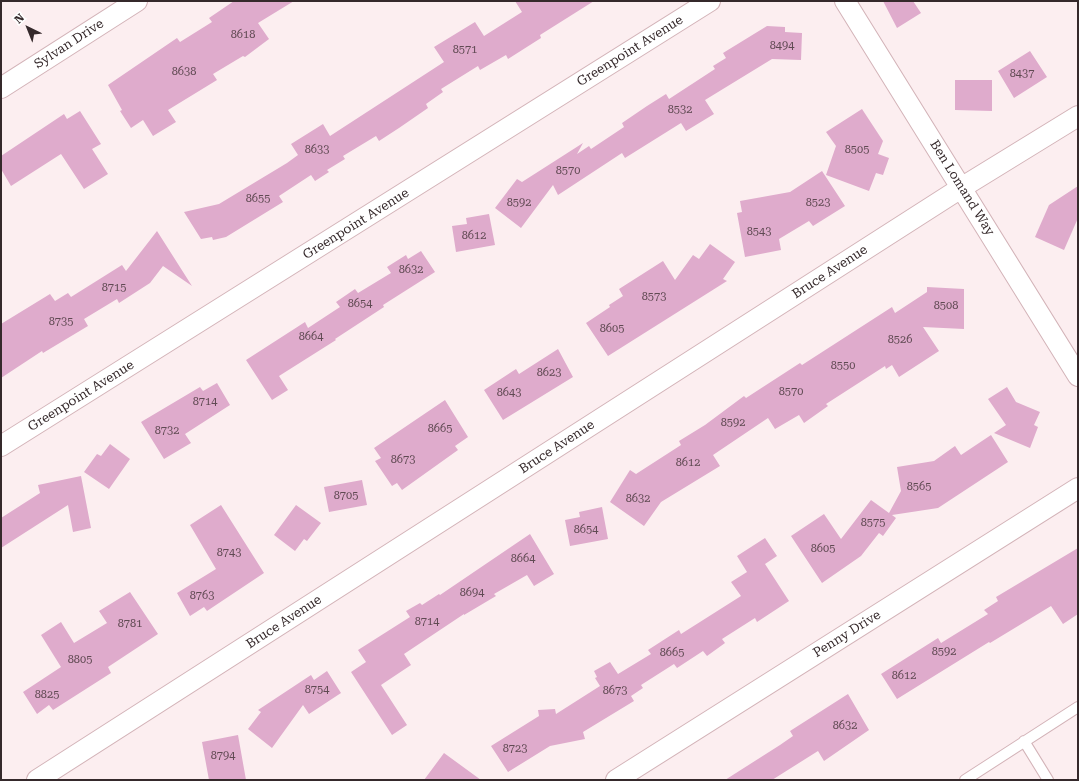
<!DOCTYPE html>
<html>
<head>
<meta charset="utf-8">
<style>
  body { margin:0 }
  #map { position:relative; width:1079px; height:781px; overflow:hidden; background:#fceef0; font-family:"Roboto Serif",serif }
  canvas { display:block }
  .frame { position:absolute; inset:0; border:2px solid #35292b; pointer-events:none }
  .north { position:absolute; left:8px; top:8px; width:40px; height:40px; -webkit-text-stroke:3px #fff; paint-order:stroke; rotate:317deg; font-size:11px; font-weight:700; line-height:16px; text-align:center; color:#35292b }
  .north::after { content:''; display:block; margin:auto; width:14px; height:18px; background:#35292b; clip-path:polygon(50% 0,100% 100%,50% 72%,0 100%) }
</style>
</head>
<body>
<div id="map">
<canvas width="1079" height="781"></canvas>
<div class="frame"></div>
<div class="north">N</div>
</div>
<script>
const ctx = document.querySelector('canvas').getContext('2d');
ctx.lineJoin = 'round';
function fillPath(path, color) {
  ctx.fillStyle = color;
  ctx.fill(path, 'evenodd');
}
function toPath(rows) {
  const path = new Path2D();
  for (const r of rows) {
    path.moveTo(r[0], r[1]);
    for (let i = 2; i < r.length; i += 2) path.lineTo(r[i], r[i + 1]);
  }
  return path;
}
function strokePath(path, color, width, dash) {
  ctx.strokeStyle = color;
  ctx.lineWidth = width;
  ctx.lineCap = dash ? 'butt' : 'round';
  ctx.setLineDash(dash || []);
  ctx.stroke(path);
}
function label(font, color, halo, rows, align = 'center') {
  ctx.font = font + ' "Roboto Serif",serif';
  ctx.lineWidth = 3;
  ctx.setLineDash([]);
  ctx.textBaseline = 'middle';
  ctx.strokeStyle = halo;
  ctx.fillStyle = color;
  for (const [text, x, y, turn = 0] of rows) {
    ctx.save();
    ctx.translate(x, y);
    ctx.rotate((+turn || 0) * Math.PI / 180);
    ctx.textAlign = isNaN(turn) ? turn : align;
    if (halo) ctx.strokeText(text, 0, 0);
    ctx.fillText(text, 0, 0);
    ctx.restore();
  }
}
const building = toPath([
  [234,1,294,1,258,23,269,39,245,57,243,56,213,74,217,80,168,110,176,122,153,136,143,120,131,128,120,111,122,110,108,85,177,38,180,42,212,22,209,18],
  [515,1,594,1,540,35,541,38,508,59,506,55,480,70,478,66,441,89,443,92,426,104,428,108,399,128,379,141,376,136,343,156,345,159,327,170,329,172,315,181,311,175,279,196,283,202,226,237,213,240,212,237,201,239,184,212,219,204,287,163,298,155,291,144,323,124,330,136,444,62,434,47,475,22,484,36,522,12],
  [883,1,913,1,921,13,897,28],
  [767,26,785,27,785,32,802,33,801,60,772,59,705,100,714,114,686,131,681,123,625,158,622,153,558,195,553,185,521,228,495,208,517,179,522,182,583,143,577,154,589,146,591,149,624,127,622,123,647,106,666,94,669,99,715,69,713,66,726,58,723,53],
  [1030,51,1047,77,1014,98,998,71],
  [955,80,992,80,992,111,955,110],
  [862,109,883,141,878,154,889,158,883,175,876,173,869,191,826,175,836,146,826,132],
  [80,111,101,144,92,149,108,174,84,189,61,154,11,186,1,169,1,156,64,114,67,119],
  [822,171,845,206,813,226,809,221,779,239,781,250,745,257,737,213,742,212,740,201,790,192],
  [1078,186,1078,218,1064,250,1035,237,1049,205],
  [489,214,495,245,456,252,452,226,467,224,466,218],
  [157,231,192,286,163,266,150,283,119,303,117,299,84,319,88,326,43,353,42,351,1,378,1,324,50,294,55,301,68,293,71,297,122,265,126,271],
  [710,244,735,262,723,279,727,281,608,356,586,323,610,307,609,305,623,296,619,289,663,261,675,280,693,255,699,259],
  [421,251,435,272,383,305,384,307,335,339,336,340,279,376,288,390,272,400,246,360,305,322,308,328,340,307,336,302,355,289,358,293,391,273,387,267,406,255,408,259],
  [927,287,964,289,964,329,923,327,939,351,899,377,892,365,886,369,885,366,826,404,828,406,804,423,799,415,775,429,768,418,713,455,720,466,661,502,644,526,610,502,630,470,636,474,681,445,679,441,705,425,744,396,746,398,800,363,802,365,892,307,895,313,927,292],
  [558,349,573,377,503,420,484,390,516,369,519,374],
  [217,383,230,405,185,434,191,443,164,459,141,422,200,387,203,391],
  [1007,387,1016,402,1040,412,1034,425,1038,427,1030,448,994,433,1006,425,988,399],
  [445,400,468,437,455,446,458,450,402,490,397,483,392,486,375,461,381,458,374,448],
  [991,435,1008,462,938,508,892,515,896,518,883,536,879,533,861,556,822,583,791,536,824,514,841,539,871,500,889,513,901,491,897,467,934,461,955,446,961,455],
  [110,444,130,459,109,489,84,472,97,454,101,456],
  [81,476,91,528,73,532,68,505,1,548,1,518,40,493,38,485],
  [362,480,367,505,329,512,324,487],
  [221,505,264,573,207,611,204,607,190,616,177,593,216,569,190,525],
  [296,505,321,523,307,541,304,539,295,551,274,535],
  [602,507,608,539,570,546,565,520,580,517,579,512],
  [530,534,554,574,534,586,527,575,494,594,496,596,464,615,464,614,404,654,411,665,381,685,407,725,392,735,351,672,366,662,358,650,410,617,406,611,420,603,422,605,439,594,440,595],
  [765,538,777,556,765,564,789,601,757,622,755,618,722,639,725,643,707,656,703,651,677,668,674,664,641,685,643,688,631,696,634,701,583,732,585,739,550,746,508,772,491,746,539,716,538,710,555,709,556,714,600,686,595,678,597,677,594,671,610,662,618,674,651,654,648,650,679,630,681,634,741,596,731,582,747,572,737,556],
  [1078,548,1078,614,1063,624,1051,606,990,643,989,642,897,699,881,674,938,638,941,643,988,614,984,610,998,601,996,597],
  [130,592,158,634,108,667,111,673,53,710,49,705,37,714,23,692,61,667,41,635,61,622,74,643,107,623,99,611],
  [327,671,341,693,309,714,303,705,272,748,248,729,261,712,258,710,311,675,314,680],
  [848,694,869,730,824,761,818,751,772,780,725,780,780,745,793,736,790,731],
  [238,735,246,780,209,780,202,742],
  [444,753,481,780,424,780]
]);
const lane = toPath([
  [1024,741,1048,780],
  [965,780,1078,707]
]);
const street = toPath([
  [845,1,1078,376],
  [1,88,137,1],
  [1,446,710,1],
  [37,780,961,188,1078,116],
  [616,780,1078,488]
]);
const numberNames = [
  ["8618",243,35],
  ["8494",782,46],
  ["8571",465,50],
  ["8638",184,72],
  ["8437",1022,74],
  ["8532",680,110],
  ["8633",317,150],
  ["8505",857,150],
  ["8570",568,171],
  ["8655",258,199],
  ["8592",519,203],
  ["8523",818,203],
  ["8543",759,232],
  ["8612",474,236],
  ["8632",411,270],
  ["8715",114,288],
  ["8573",654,297],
  ["8654",360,304],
  ["8508",946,306],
  ["8735",61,322],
  ["8605",612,329],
  ["8664",311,337],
  ["8526",900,340],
  ["8550",843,366],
  ["8623",549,373],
  ["8570",791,392],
  ["8643",509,393],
  ["8714",205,402],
  ["8592",733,423],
  ["8665",440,429],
  ["8732",167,431],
  ["8673",403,460],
  ["8612",688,463],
  ["8565",919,487],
  ["8705",346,496],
  ["8632",638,499],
  ["8575",873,523],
  ["8654",586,530],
  ["8605",823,549],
  ["8743",229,553],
  ["8664",523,559],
  ["8694",472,593],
  ["8763",202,596],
  ["8714",427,622],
  ["8781",130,624],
  ["8592",944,652],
  ["8665",672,653],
  ["8805",80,660],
  ["8612",904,676],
  ["8754",317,690],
  ["8673",615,691],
  ["8825",47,695],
  ["8632",845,726],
  ["8723",515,749],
  ["8794",223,756]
];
const streetNames = [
  ["Sylvan Drive",69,44,-33],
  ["Greenpoint Avenue",630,51,-32],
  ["Ben Lomand Way",962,188,58],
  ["Greenpoint Avenue",356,224,-32],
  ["Bruce Avenue",830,272,-33],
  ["Greenpoint Avenue",81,396,-32],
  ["Bruce Avenue",557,447,-33],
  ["Bruce Avenue",284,622,-33],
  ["Penny Drive",847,634,-32]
];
fillPath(building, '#dfabcc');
strokePath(lane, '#d3b3b8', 12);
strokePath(street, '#d3b3b8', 22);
strokePath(lane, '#fff', 10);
strokePath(street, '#fff', 20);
label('11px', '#604a53', null, numberNames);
label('13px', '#35292b', '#fff', streetNames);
</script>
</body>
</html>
